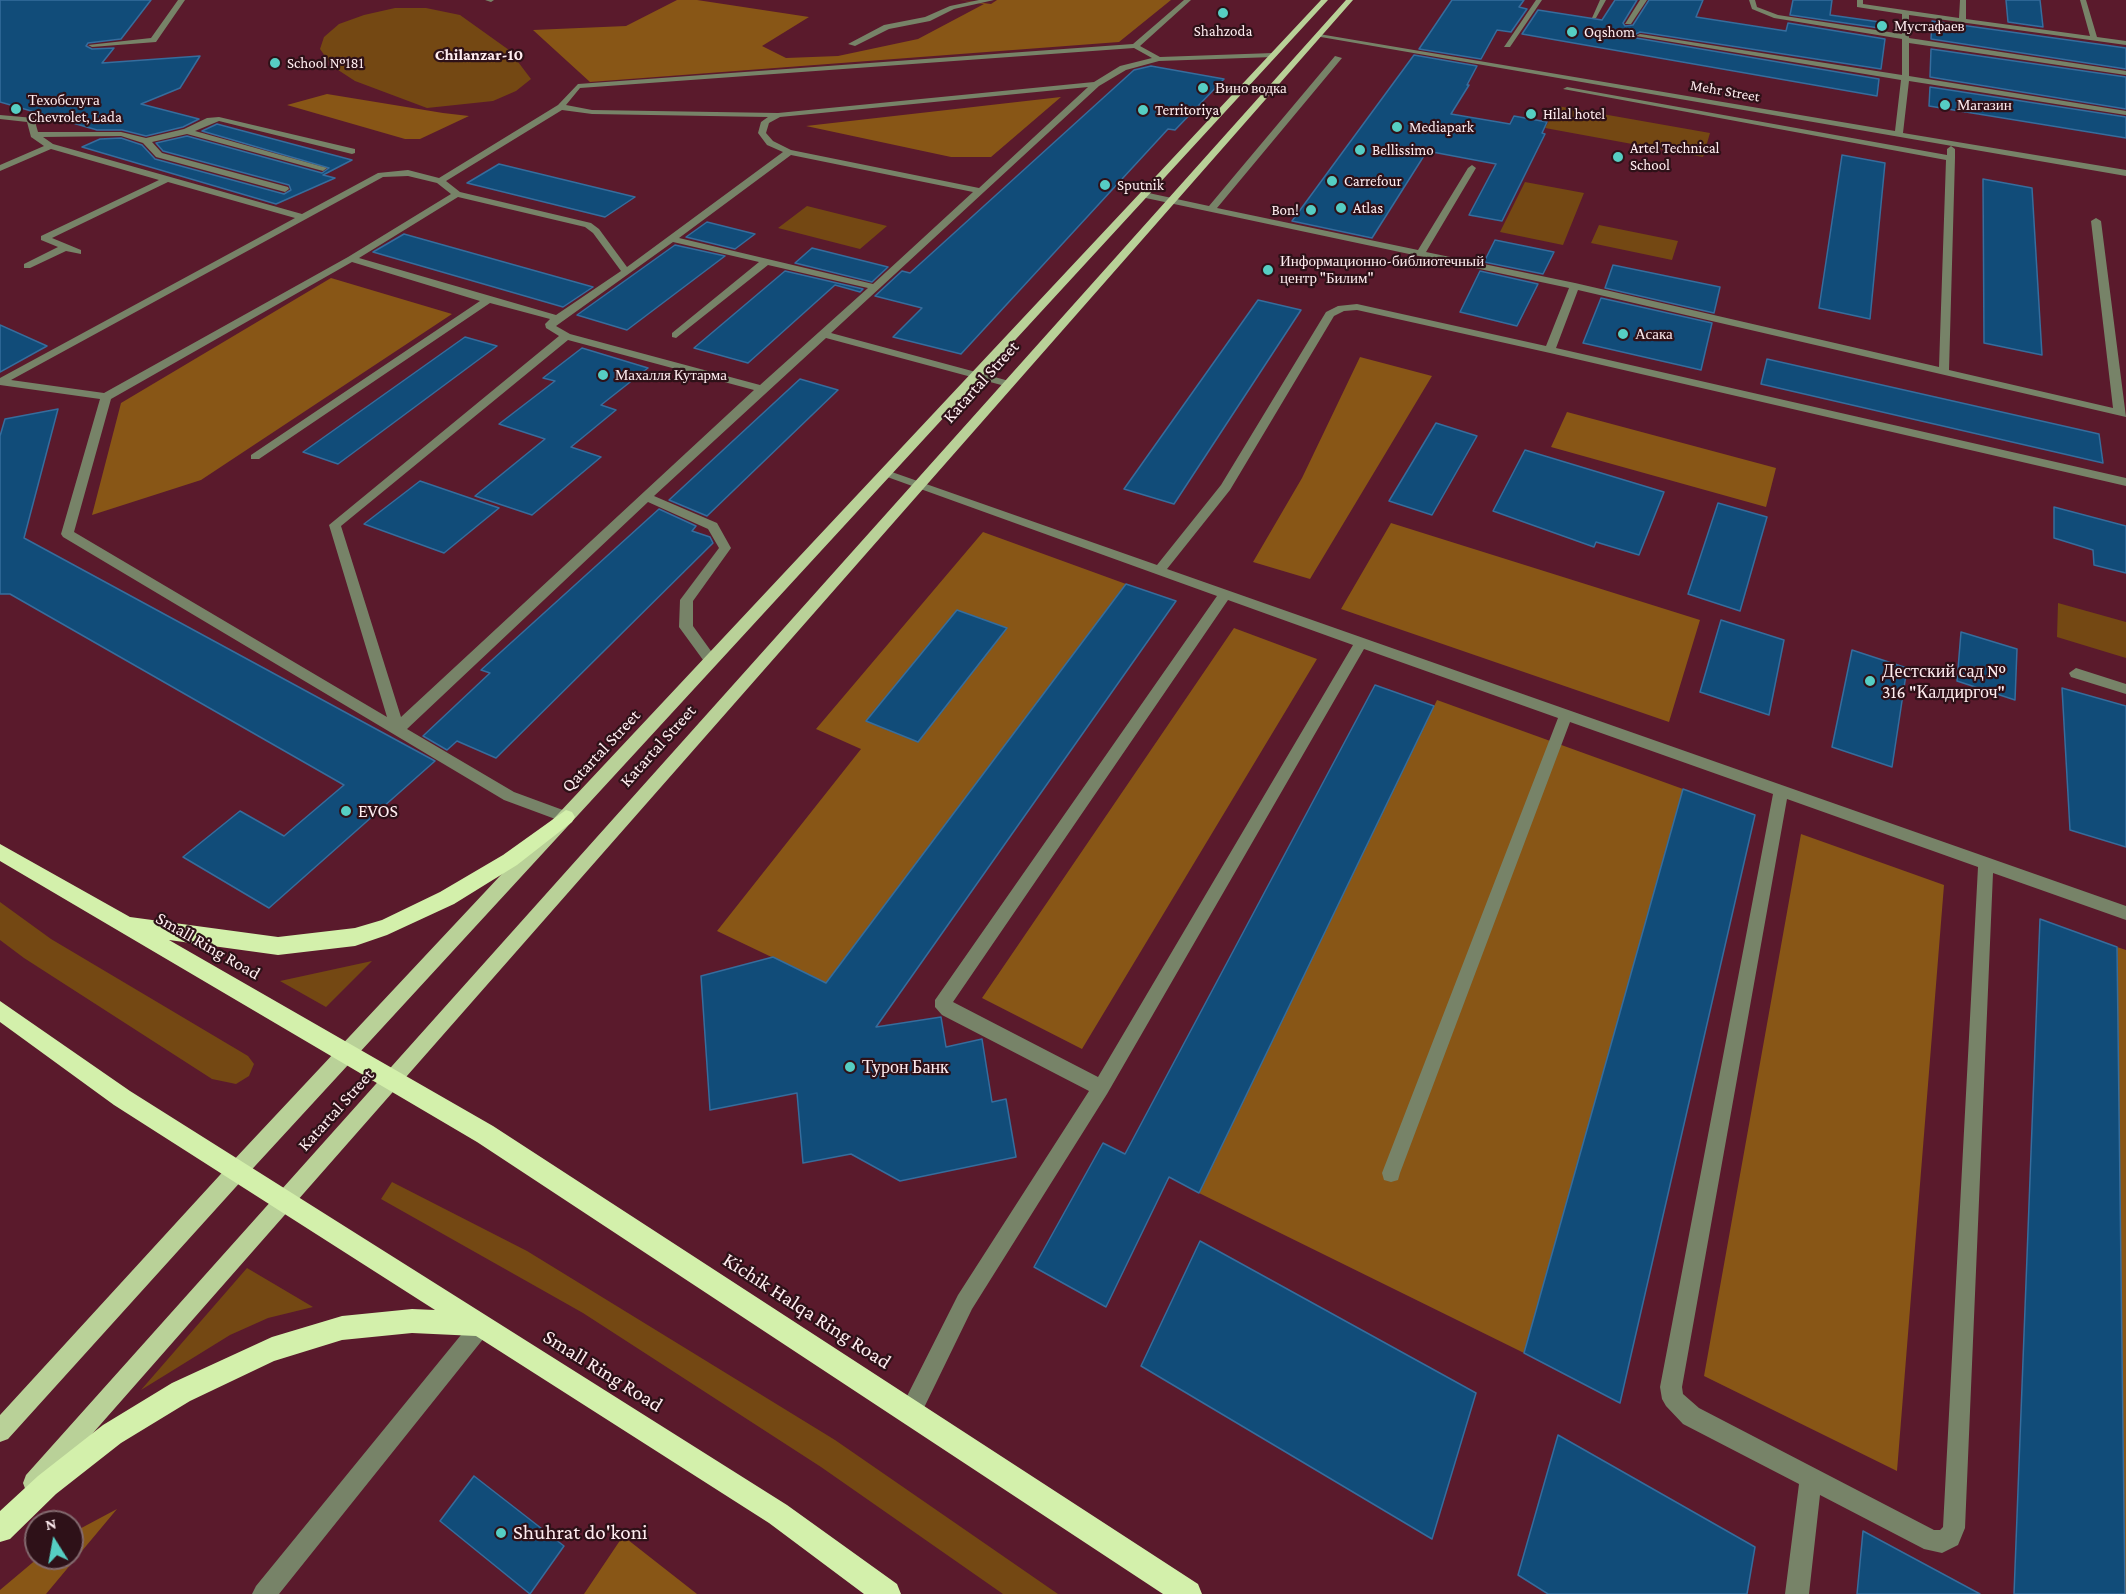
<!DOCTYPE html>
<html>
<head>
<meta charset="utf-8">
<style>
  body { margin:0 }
  #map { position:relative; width:2126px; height:1594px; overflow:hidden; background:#5a1a2c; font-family:"Crimson Pro",serif }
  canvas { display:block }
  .north { position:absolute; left:24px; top:1510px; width:60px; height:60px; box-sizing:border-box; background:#2e1118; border:2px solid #82696e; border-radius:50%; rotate:349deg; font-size:16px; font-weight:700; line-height:24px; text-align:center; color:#ffedf0 }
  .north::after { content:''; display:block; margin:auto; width:21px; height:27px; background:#56cec3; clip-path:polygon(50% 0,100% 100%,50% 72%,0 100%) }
</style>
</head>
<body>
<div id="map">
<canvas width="2126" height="1594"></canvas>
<div class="north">N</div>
</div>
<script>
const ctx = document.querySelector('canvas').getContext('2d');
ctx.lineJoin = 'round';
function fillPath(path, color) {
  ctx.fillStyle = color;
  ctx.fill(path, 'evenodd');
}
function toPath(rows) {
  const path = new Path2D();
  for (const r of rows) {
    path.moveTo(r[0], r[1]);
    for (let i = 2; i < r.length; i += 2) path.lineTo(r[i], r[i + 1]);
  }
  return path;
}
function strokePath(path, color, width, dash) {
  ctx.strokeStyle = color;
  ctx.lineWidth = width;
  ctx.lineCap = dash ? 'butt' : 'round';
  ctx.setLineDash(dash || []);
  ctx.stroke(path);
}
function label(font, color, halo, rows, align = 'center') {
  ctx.font = font + ' "Crimson Pro",serif';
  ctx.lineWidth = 4.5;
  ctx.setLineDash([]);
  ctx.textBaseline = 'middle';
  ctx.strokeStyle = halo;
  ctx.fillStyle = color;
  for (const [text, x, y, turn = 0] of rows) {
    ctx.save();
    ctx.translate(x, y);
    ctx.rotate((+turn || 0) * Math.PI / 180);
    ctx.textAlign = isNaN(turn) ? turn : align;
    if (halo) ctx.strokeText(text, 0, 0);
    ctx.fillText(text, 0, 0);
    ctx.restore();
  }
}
const green = toPath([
  [395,8,426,8,460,15,509,50,531,79,516,91,493,101,427,108,355,81,332,66,320,49,324,37,339,24,364,15],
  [1557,106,1710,133,1703,157,1545,128],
  [1525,182,1584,193,1563,245,1500,232],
  [807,206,887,226,860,249,778,228],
  [1599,225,1678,241,1672,260,1591,243],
  [2058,603,2126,622,2126,658,2057,637],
  [0,902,51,939,248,1056,254,1064,249,1076,236,1084,212,1079,24,958,0,940],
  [372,961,326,1007,280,981],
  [392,1182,527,1251,835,1440,1058,1594,1003,1594,821,1467,583,1313,381,1199],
  [247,1268,313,1307,268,1318,230,1335,141,1390]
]);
const forest = toPath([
  [677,0,697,0,809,17,762,46,786,58,838,56,918,39,984,4,959,0,991,4,997,0,1171,0,1119,42,590,82,533,30,626,26],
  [327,94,443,113,469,116,420,139,405,139,287,105],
  [1061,97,991,157,951,157,806,126],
  [331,278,452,314,201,480,92,515,121,403],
  [1360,357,1432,376,1310,579,1253,562,1302,478],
  [1567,412,1776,468,1766,507,1551,447],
  [1391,523,1700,620,1669,722,1341,609],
  [983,532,1126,584,826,983,717,931,861,749,816,729],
  [1234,628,1317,659,1082,1049,982,998],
  [1437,700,1683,789,1524,1353,1199,1193],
  [1801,834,1944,885,1897,1471,1704,1376],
  [2117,947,2126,950,2126,1594,2125,1594],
  [117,1509,46,1594,0,1594,0,1590,38,1558,72,1558,72,1533],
  [623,1536,697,1594,584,1594]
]);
const building = toPath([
  [0,0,151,0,121,39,88,43,86,46,92,49,114,48,102,63,200,56,180,88,141,104,199,119,183,127,146,136,122,130,97,130,0,102,0,0],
  [1452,0,1524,0,1519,7,1527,9,1511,32,1497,30,1481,59,1419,49,1452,0],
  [1615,0,1637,0,1623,23,1625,26,1633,25,1649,0,1703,0,1696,17,1786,31,1788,23,1885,39,1881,69,1640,32,1634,35,1636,38,1879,79,1877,96,1522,34,1538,10,1602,20,1615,0],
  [1793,0,1832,0,1830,15,1887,23,1886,29,1790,15,1793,0],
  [2006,0,2040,0,2043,27,2008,22,2006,0],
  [1932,21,2126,48,2126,69,1931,39,1932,21],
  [1931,49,2126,77,2126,109,1930,77,1931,49],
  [1414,55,1477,66,1467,85,1469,85,1451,114,1510,124,1514,116,1547,122,1542,133,1545,134,1502,221,1469,215,1496,164,1427,151,1372,238,1292,221,1414,55],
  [1151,66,1224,79,1175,130,1168,129,961,354,893,337,922,308,875,296,902,271,910,273,1134,70,1151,66],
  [1930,87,2126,117,2126,138,1929,106,1930,87],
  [217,124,352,160,323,175,335,178,276,204,82,147,100,139,121,138,142,145,155,159,284,194,291,190,289,185,163,151,156,143,187,136,322,173,329,168,202,131,217,124],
  [1842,155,1885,163,1870,319,1819,308,1842,155],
  [499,164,635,197,605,217,467,183,499,164],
  [1983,179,2032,188,2042,355,1984,343,1983,179],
  [707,222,755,234,735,249,686,237,707,222],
  [404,234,593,287,563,307,373,252,404,234],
  [1495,240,1554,252,1543,274,1484,262,1495,240],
  [675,245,725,256,627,330,577,315,675,245],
  [812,248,888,267,872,282,795,263,812,248],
  [1613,265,1720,287,1714,313,1605,288,1613,265],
  [785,271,863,289,860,292,835,285,748,363,694,348,785,271],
  [1480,271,1538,284,1517,326,1460,312,1480,271],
  [1601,298,1712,323,1701,370,1583,343,1601,298],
  [1258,300,1301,310,1174,504,1124,489,1258,300],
  [0,325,47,346,0,372,0,325],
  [465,337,497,346,338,464,303,452,465,337],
  [582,348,648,368,601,405,616,410,571,447,601,457,532,515,475,496,545,439,499,424,555,381,543,378,582,348],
  [1767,359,2099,434,2103,463,1761,384,1767,359],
  [800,379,838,390,707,516,669,500,800,379],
  [58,409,24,538,435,761,269,908,183,857,240,811,284,836,344,785,10,594,0,594,0,436,5,419,58,409],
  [1436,423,1477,436,1432,515,1389,501,1436,423],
  [1525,450,1664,492,1639,555,1596,542,1594,547,1493,511,1525,450],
  [420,481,499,508,444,553,364,524,420,481],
  [1718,503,1767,517,1740,611,1688,594,1718,503],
  [2054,507,2126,526,2126,573,2094,565,2093,550,2054,538,2054,507],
  [659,509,696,526,692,531,710,537,713,543,496,758,457,741,447,750,423,736,490,673,481,670,659,509],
  [1126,584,1176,601,876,1027,941,1017,946,1047,982,1039,992,1102,1006,1099,1016,1157,900,1181,851,1154,803,1163,797,1093,710,1110,701,976,773,957,826,983,1126,584],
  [957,610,1007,628,918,742,866,721,957,610],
  [1721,620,1784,640,1769,715,1700,692,1721,620],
  [1961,632,2017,649,2015,700,1957,681,1961,632],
  [1852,650,1907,668,1892,767,1832,747,1852,650],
  [1375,685,1434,706,1199,1193,1169,1177,1106,1307,1034,1267,1103,1143,1125,1154,1375,685],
  [2062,688,2126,706,2126,847,2070,830,2062,688],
  [1683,789,1755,815,1620,1403,1524,1353,1683,789],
  [2040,919,2117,947,2125,1594,2014,1594,2040,919],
  [1200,1241,1476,1393,1432,1539,1141,1366,1200,1241],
  [1558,1435,1755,1547,1747,1594,1548,1594,1518,1575,1558,1435],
  [474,1476,564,1546,530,1594,440,1521,474,1476],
  [1863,1531,1980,1594,1857,1594,1863,1531]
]);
const minor = toPath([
  [178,0,185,0,156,42,92,47,88,45,151,38,178,0],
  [485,0,494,0,491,2,485,0],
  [979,0,994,0,954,9,930,21,889,29,855,46,848,44,884,25,925,17,950,6,979,0],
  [1184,0,1191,0,1140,46,1160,57,1273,53,1277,55,1273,57,1159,61,1126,70,1099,86,831,333,1013,382,1013,386,1005,386,826,338,654,496,717,523,731,548,693,601,693,626,716,658,718,661,716,664,706,664,679,627,680,600,719,548,708,529,648,502,407,729,514,792,571,813,574,817,571,821,566,823,504,800,63,537,61,534,100,399,0,385,0,378,295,218,168,182,52,238,81,250,81,254,66,251,30,268,24,268,24,264,58,247,41,240,41,236,159,180,51,149,0,171,0,165,44,146,31,137,27,122,0,119,0,115,34,118,38,132,121,132,146,138,184,129,207,118,219,117,355,149,355,153,352,154,219,121,195,131,327,168,323,171,187,134,152,142,162,153,288,187,289,189,285,192,156,157,143,143,121,136,43,137,53,144,302,214,378,173,408,170,439,178,558,105,578,84,1133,44,1184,0],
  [1134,48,1152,58,1120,66,1094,82,778,113,592,110,566,105,580,88,1134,48],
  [1088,87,979,188,791,150,773,141,766,133,769,123,780,117,1088,87],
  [562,110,592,114,768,117,761,122,758,133,767,145,783,152,627,267,599,229,591,223,460,192,446,181,562,110],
  [791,155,973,192,873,284,679,238,791,155],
  [408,176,437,183,451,194,348,257,104,393,11,380,383,177,408,176],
  [458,197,585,227,593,233,621,271,556,315,359,258,458,197],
  [673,242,759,262,672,333,672,337,676,338,768,265,868,288,760,385,570,334,556,326,673,242],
  [352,262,480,301,251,455,251,459,259,459,490,303,550,319,545,324,546,328,559,336,329,525,387,717,74,532,111,399,352,262],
  [568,340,754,390,401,717,341,526,568,340],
  [1536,0,1542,0,1510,47,1504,47,1536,0],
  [1600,0,1606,0,1596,18,1592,18,1600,0],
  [1640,0,1647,0,1631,24,1625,24,1640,0],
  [1749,0,1755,0,1757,7,1778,15,1902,34,1902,14,1857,7,1857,0,1863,0,1863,4,1959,18,1960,0,1966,0,1966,19,2090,36,2080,0,2086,0,2097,37,2126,41,2126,45,1909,15,1909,38,2126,71,2126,75,1909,43,1909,76,2126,111,2126,115,1909,81,1903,133,2126,170,2126,176,1315,36,1319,34,1895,131,1901,80,1636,36,1640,34,1902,75,1902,39,1774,18,1752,9,1749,0],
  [1335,56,1342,58,1217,208,1418,250,1468,168,1472,165,1476,168,1426,252,1575,283,1939,367,1946,160,1563,89,1567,87,1947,155,1947,149,1951,146,1955,149,1955,158,1949,370,2113,408,2091,221,2096,218,2101,221,2126,417,1578,290,1556,348,2126,478,2126,486,1550,353,1357,310,1344,311,1334,316,1230,490,1167,569,2126,906,2126,920,1993,873,1965,1528,1958,1545,1942,1553,1924,1549,1820,1495,1809,1594,1785,1594,1799,1484,1683,1424,1666,1406,1662,1399,1660,1387,1773,794,1570,722,1400,1173,1398,1180,1391,1182,1384,1180,1382,1173,1558,718,1364,649,1107,1094,972,1309,919,1418,911,1421,903,1418,900,1410,958,1295,1089,1091,942,1015,935,1007,935,1000,1217,596,879,474,885,470,889,471,1157,565,1221,485,1326,312,1338,306,1357,304,1546,346,1569,288,1141,197,1140,195,1144,192,1209,206,1335,56],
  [1228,600,1353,645,1098,1077,953,1002,1228,600],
  [1787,799,1978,867,1943,1527,1940,1530,1934,1530,1699,1408,1683,1394,1682,1387,1787,799],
  [2076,668,2126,684,2126,694,2071,677,2069,673,2076,668],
  [481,1316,488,1319,491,1326,488,1333,279,1594,252,1594,256,1586,474,1319,481,1316]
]);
const major = toPath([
  [1321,0,1328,0,244,1178,8,1439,0,1442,0,1415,230,1164,1321,0],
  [1346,0,1353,0,42,1491,34,1494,26,1491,23,1483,26,1475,1346,0]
]);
const highway = toPath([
  [566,810,572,812,575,817,572,822,517,865,454,904,387,935,355,946,278,955,169,940,493,1126,1198,1584,1202,1594,1163,1594,477,1142,0,861,0,844,130,917,278,937,355,928,382,920,440,892,503,855,566,810],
  [0,1001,130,1091,787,1505,897,1584,901,1594,864,1594,769,1523,476,1336,412,1333,342,1340,274,1361,190,1401,121,1443,56,1494,10,1539,0,1542,0,1511,38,1476,103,1425,172,1383,272,1337,342,1316,412,1309,435,1310,114,1105,0,1022,0,1001]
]);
const markers = [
  [1223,13,6,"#56cec3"],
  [1882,26,6,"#56cec3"],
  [1572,32,6,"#56cec3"],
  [275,63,6,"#56cec3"],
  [1203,88,6,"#56cec3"],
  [1945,105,6,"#56cec3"],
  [16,109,6,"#56cec3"],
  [1143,110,6,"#56cec3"],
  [1531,114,6,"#56cec3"],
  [1397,127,6,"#56cec3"],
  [1360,150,6,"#56cec3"],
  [1618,157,6,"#56cec3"],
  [1332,181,6,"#56cec3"],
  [1105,185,6,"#56cec3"],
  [1341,208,6,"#56cec3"],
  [1311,210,6,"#56cec3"],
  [1268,270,6,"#56cec3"],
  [1623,334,6,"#56cec3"],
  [603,375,6,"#56cec3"],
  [1870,681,6,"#56cec3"],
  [346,811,6,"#56cec3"],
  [850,1067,6,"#56cec3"],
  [501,1533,6,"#56cec3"]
];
const farPoinames = [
  ["Мустафаев",1894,26],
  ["Shahzoda",1223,31,"center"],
  ["Oqshom",1584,32],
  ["School №181",287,63],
  ["Вино водка",1215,88],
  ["Техобслуга",28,100],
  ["Chevrolet, Lada",28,117],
  ["Магазин",1957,105],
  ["Territoriya",1155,110],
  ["Hilal hotel",1543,114],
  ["Mediapark",1409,127],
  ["Artel Technical",1630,148],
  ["School",1630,165],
  ["Bellissimo",1372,150],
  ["Carrefour",1344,181],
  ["Sputnik",1117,185],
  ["Atlas",1353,208],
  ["Bon!",1299,210,"right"],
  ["Информационно-библиотечный",1280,261],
  ["центр \"Билим\"",1280,278],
  ["Асака",1635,334],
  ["Махалля Кутарма",615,375]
];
const farStreetnames = [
  ["Mehr Street",1725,91,10]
];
const farNeighbourhoodnames = [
  ["Chilanzar-10",479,55]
];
const streetNames = [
  ["Katartal Street",981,382,-48],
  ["Katartal Street",658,746,-48],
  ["Qatartal Street",601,751,-47],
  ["Small Ring Road",208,946,30],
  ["Katartal Street",336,1110,-48]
];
const poiNames = [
  ["Дестский сад №",1882,671],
  ["316 \"Калдиргоч\"",1882,692],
  ["EVOS",358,811],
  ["Турон Банк",862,1067]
];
const nearStreetnames = [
  ["Kichik Halqa Ring Road",807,1311,33],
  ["Small Ring Road",603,1371,32]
];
const nearPoinames = [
  ["Shuhrat do'koni",513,1533]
];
fillPath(green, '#744813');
fillPath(forest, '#885616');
fillPath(building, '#114c79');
strokePath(building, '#366d9d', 1.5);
fillPath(minor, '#778368');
fillPath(major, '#b9d198');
fillPath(highway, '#d3f0ab');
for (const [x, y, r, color] of markers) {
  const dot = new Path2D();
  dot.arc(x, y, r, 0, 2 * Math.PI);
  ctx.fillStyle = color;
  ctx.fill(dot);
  strokePath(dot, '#2e1118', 2);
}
label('15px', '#ffedf0', '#2e1118', farPoinames, 'left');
label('15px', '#ffedf0', '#2e1118', farStreetnames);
label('bold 16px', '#ffedf0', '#2e1118', farNeighbourhoodnames);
label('18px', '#ffedf0', '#2e1118', streetNames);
label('18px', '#ffedf0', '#2e1118', poiNames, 'left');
label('21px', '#ffedf0', '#2e1118', nearStreetnames);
label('21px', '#ffedf0', '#2e1118', nearPoinames, 'left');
</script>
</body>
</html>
